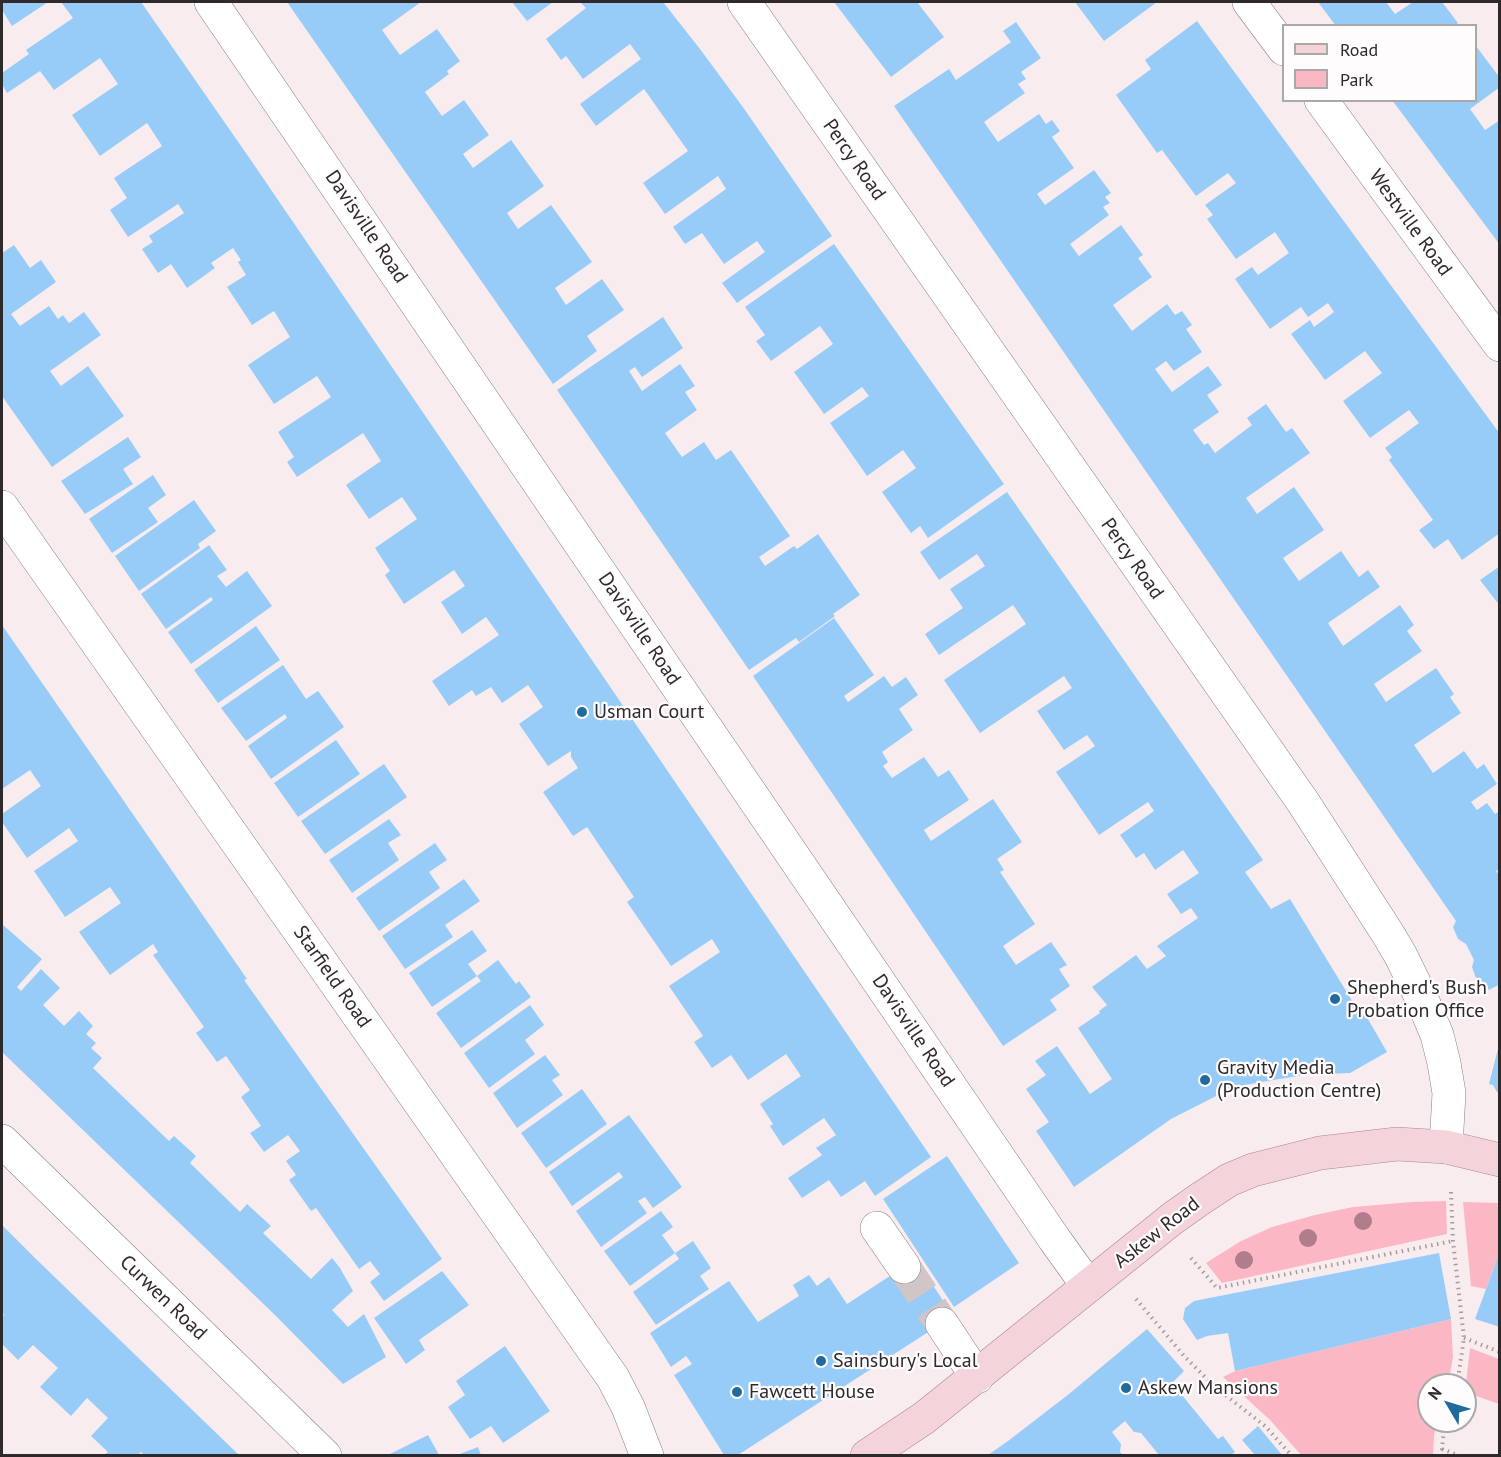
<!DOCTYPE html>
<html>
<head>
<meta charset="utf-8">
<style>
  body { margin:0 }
  #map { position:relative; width:1501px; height:1457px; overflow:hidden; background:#f9ecee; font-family:"PT Sans",sans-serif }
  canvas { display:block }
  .frame { position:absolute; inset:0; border:3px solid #2e292a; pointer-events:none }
  .legend { position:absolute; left:1282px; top:24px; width:195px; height:78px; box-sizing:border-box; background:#fffcfd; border:2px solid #aba8a9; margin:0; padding:8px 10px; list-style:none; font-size:18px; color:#2e292a }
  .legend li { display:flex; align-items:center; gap:12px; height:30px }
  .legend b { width:30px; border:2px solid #aba8a9 }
  .north { position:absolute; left:1417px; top:1373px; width:60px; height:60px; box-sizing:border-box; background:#fffcfd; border:2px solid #aba8a9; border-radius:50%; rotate:308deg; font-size:16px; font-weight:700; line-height:24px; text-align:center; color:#2e292a }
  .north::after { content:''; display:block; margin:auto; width:21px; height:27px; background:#216a9e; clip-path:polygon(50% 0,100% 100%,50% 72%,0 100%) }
</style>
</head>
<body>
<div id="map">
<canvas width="1501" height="1457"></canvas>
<div class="frame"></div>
<ul class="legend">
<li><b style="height:8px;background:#f5d3da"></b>Road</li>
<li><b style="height:16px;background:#fcb7c4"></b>Park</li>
</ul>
<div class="north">N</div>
</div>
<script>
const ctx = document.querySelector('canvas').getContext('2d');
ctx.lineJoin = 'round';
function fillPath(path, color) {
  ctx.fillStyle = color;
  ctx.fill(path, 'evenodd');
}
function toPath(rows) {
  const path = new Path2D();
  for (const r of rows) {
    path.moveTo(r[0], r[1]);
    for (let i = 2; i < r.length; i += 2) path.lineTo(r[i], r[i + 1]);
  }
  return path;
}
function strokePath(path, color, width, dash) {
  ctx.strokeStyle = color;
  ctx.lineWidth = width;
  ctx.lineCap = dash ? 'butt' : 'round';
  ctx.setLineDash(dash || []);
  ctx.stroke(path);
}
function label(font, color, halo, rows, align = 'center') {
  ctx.font = font + ' "PT Sans",sans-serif';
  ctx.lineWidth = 4.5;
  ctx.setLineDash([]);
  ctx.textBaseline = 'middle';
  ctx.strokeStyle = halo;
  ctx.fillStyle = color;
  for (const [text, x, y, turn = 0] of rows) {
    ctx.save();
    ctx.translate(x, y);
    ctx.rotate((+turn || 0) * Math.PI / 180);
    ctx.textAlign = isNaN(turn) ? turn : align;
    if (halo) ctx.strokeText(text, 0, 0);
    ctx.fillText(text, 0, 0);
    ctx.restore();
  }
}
const green = toPath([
  [1446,1201,1447,1234,1222,1283,1206,1263,1241,1241,1272,1227,1315,1215,1353,1207,1412,1202],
  [1463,1202,1499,1203,1499,1254,1486,1289,1471,1286],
  [1451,1319,1453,1357,1448,1385,1429,1385,1429,1421,1437,1421,1434,1435,1433,1455,1301,1455,1270,1420,1223,1377,1235,1371],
  [1470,1348,1499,1359,1499,1404,1465,1392]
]);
const building = toPath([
  [2,2,48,2,12,26,2,10],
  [61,2,141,2,248,156,931,1157,875,1196,865,1181,841,1197,829,1180,802,1198,788,1178,822,1155,816,1148,836,1135,824,1118,783,1146,770,1126,773,1124,760,1104,801,1076,786,1054,748,1080,731,1055,712,1068,694,1042,703,1036,669,986,720,952,712,939,671,966,627,902,634,897,587,827,573,836,543,792,578,768,571,757,571,751,548,766,519,724,543,707,528,685,502,703,491,687,476,696,472,690,449,706,432,681,499,635,486,617,462,634,441,602,465,586,454,570,404,604,385,575,390,571,375,548,417,519,402,497,369,519,346,485,381,461,363,433,297,477,287,462,294,457,278,432,331,397,317,376,274,404,248,365,290,337,274,311,252,325,227,287,246,275,238,262,241,260,233,248,211,263,215,268,187,288,171,264,158,273,142,249,153,242,149,236,184,213,178,204,128,237,110,210,127,198,114,178,162,146,147,123,100,156,72,115,118,84,100,58,54,90,40,71,7,93,2,84,2,73,29,54,26,50,73,18],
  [287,2,421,2,382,30,400,55,437,29,460,61,447,71,449,74,425,92,442,116,464,100,489,135,463,154,473,168,511,140,544,186,507,213,518,229,551,205,592,262,555,288,566,305,602,279,624,310,587,336,597,351,553,384],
  [512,2,553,2,527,21],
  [580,2,663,2,700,49,745,110,832,236,737,303,722,283,765,252,757,241,724,264,702,233,685,244,673,227,726,189,718,176,665,214,643,183,688,151,644,89,596,126,580,104,641,59,630,44,583,79,566,56,561,60,546,39,586,8],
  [834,2,917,2,944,37,891,77],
  [1075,2,1157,2,1104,41],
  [1318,2,1386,2,1395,14,1413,2,1442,2,1458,23,1455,26,1336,26],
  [1197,21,1500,434,1500,533,1462,560,1448,539,1434,549,1419,530,1433,520,1389,460,1392,457,1385,448,1419,423,1409,410,1370,438,1343,401,1382,373,1365,351,1325,380,1291,334,1310,320,1314,327,1334,312,1328,303,1308,317,1301,307,1270,329,1235,279,1252,267,1258,275,1289,253,1275,232,1236,259,1207,219,1213,215,1205,205,1236,183,1228,173,1196,196,1162,150,1157,153,1116,95,1151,69,1145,60],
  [1016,22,1041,58,1021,72,1026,79,1018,84,1025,93,984,122,998,142,1039,114,1046,124,1052,120,1060,131,1052,137,1074,168,1037,194,1045,205,1094,170,1111,193,1105,197,1110,203,1103,207,1109,215,1070,244,1079,256,1121,225,1143,255,1138,258,1152,277,1113,305,1132,331,1167,304,1175,315,1182,311,1192,325,1186,329,1202,352,1174,371,1166,361,1155,369,1172,392,1208,366,1222,385,1207,395,1219,412,1193,430,1204,445,1208,443,1215,453,1252,425,1247,418,1266,404,1286,432,1292,428,1310,453,1246,498,1257,514,1294,487,1324,530,1283,558,1299,581,1341,551,1359,577,1368,570,1380,587,1328,623,1343,646,1400,605,1414,625,1407,631,1422,651,1374,684,1386,702,1436,668,1454,694,1450,697,1461,713,1414,745,1433,773,1464,751,1477,769,1484,764,1497,784,1471,802,1477,810,1487,803,1495,814,1500,811,1500,869,1496,871,1500,876,1500,984,1489,990,1486,985,1477,981,1472,967,1474,960,1466,944,1458,939,1453,927,1456,921,894,106,949,69,956,80,1011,42,1003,31],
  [1476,46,1500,78,1500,87,1470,109,1485,130,1500,120,1500,245,1392,100,1476,100],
  [834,244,1004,484,928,538,920,526,911,533,882,492,916,468,903,450,867,476,830,423,869,396,862,387,824,414,794,372,833,344,820,326,771,361,756,341,765,335,745,307],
  [14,245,30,268,41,260,56,282,11,314,20,326,49,306,58,319,63,315,69,323,84,312,101,335,50,371,61,386,88,366,124,416,52,467,2,396,2,253],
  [663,317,683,348,642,377,635,367,629,371,642,391,680,364,695,386,685,392,697,410,665,433,682,457,704,442,716,460,731,450,790,536,759,557,765,566,794,546,797,549,818,534,860,595,833,614,835,616,799,642,796,638,749,670,557,390],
  [128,437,141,457,123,469,133,484,85,514,61,481],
  [153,475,166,495,148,508,158,522,112,553,89,519],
  [1007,492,1263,860,1245,872,1271,909,1290,899,1357,1009,1361,1007,1387,1052,1350,1073,1305,1075,1273,1080,1245,1085,1224,1092,1171,1119,1074,1187,1036,1131,1049,1122,1026,1089,1046,1075,1035,1061,1057,1046,1090,1094,1112,1079,1078,1028,1100,1013,1099,1011,1107,1005,1092,987,1136,955,1147,969,1166,956,1157,946,1198,918,1191,908,1181,914,1167,894,1199,873,1183,850,1155,870,1144,853,1136,858,1120,835,1154,811,1148,802,1099,835,1056,772,1095,746,1087,735,1064,750,1037,711,1072,688,1064,676,980,733,944,680,1026,624,1013,605,939,655,925,634,963,608,950,589,985,566,977,554,939,580,920,552],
  [194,500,216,531,198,544,200,548,139,591,115,556],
  [209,545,227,570,217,576,226,587,247,571,272,606,191,664,168,632,213,600,211,597,166,629,141,594],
  [1500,566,1500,606,1480,580],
  [834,618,874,675,844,696,848,702,884,676,892,687,906,677,918,695,899,709,913,730,882,752,888,762,883,766,892,778,924,757,938,777,949,770,969,800,924,830,931,841,993,799,1022,842,997,859,1004,870,1000,872,1035,924,1003,946,1016,965,1051,942,1067,965,1059,969,1070,986,1050,1000,1057,1010,1003,1046,753,676],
  [2,625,247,979,244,980,442,1259,384,1301,370,1282,380,1274,370,1261,359,1269,316,1208,311,1211,289,1180,296,1175,286,1161,300,1151,288,1135,264,1152,250,1133,261,1126,241,1097,250,1090,226,1056,217,1062,196,1033,204,1027,153,955,158,952,153,944,110,975,79,932,121,903,110,887,65,917,34,871,78,841,69,828,27,858,2,822,2,814,41,786,30,770,2,789],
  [256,626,280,660,218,703,194,670],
  [283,665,306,699,318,691,344,727,271,779,248,746,287,718,285,714,246,741,221,708],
  [336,740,360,774,298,817,274,783],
  [384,764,407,797,325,854,301,821],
  [389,819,401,835,388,843,399,860,352,893,329,860],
  [435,843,447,860,429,872,440,888,379,931,356,898],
  [464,879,480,901,445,925,453,937,405,969,382,936],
  [3,925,42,959,17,987,21,991,41,969,60,988,43,1005,64,1026,79,1011,93,1026,86,1034,96,1043,91,1048,102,1058,93,1068,169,1141,174,1136,196,1156,190,1163,240,1212,247,1204,271,1226,263,1233,311,1279,332,1258,340,1268,353,1291,332,1310,348,1327,364,1314,386,1357,343,1384,276,1316,2,1052,2,927],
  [472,930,487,951,468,964,477,976,432,1007,409,973],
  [498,960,516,984,519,981,531,997,461,1048,436,1013,481,981,477,976],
  [530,1005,544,1025,525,1040,535,1054,489,1088,464,1053],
  [1499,1045,1500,1046,1500,1093,1497,1092,1493,1085,1489,1084],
  [545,1055,560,1075,552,1080,563,1095,517,1128,493,1093],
  [582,1089,607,1124,546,1168,521,1133],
  [629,1115,682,1187,653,1208,645,1197,638,1201,647,1213,601,1247,576,1211,623,1177,619,1172,572,1206,549,1172],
  [947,1156,1019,1263,954,1307,883,1199],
  [661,1211,673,1227,662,1235,675,1253,630,1286,604,1251],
  [2,1225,36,1259,239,1455,144,1455,141,1452,138,1455,104,1455,108,1452,91,1436,108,1418,87,1398,71,1416,40,1387,58,1368,33,1345,18,1360,2,1344,2,1318,4,1315,2,1312],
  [693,1241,711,1268,700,1276,709,1289,656,1325,633,1292,679,1259,675,1253],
  [1439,1253,1451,1319,1235,1371,1228,1333,1207,1336,1197,1340,1183,1319,1185,1308,1194,1301],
  [1499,1254,1500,1254,1500,1327,1475,1319],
  [916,1259,953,1316,738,1455,724,1455,674,1375,692,1364,686,1356,671,1367,650,1333,729,1281,758,1322,799,1296,793,1285,809,1275,817,1286,829,1277,847,1304],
  [442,1271,469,1305,419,1340,425,1350,406,1364,374,1318],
  [1147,1329,1184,1371,1172,1383,1218,1439,1223,1436,1235,1452,1231,1455,1159,1455,1141,1433,1134,1432,1125,1421,1112,1432,1121,1444,1120,1452,1123,1455,988,1455,1008,1441,1069,1394],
  [505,1346,550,1411,503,1443,491,1426,470,1439,448,1407,465,1395,456,1381],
  [1258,1426,1282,1455,1255,1455,1242,1440],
  [428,1435,439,1455,388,1455],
  [478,1447,481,1455,457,1455]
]);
const minorTunnel = toPath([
  [904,1267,942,1324]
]);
const path = toPath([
  [1451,1192,1453,1241,1464,1338,1457,1385],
  [1191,1258,1217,1288,1453,1241],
  [1136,1299,1185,1357,1215,1387,1265,1426,1292,1456],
  [1464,1338,1500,1352],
  [1442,1449,1460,1456],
  [1442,1456,1442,1449,1444,1430,1447,1421]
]);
const minor = toPath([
  [211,2,1055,1240,1088,1286],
  [744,2,1303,802,1388,934,1401,956,1422,999,1437,1035,1444,1063,1449,1093,1446,1147],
  [1249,2,1284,49],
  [1321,100,1500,345],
  [2,507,613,1378,628,1407,647,1456],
  [2,1141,325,1456],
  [877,1228,904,1267],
  [942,1324,977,1377]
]);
const major = toPath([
  [867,1456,924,1418,1173,1218,1200,1199,1229,1180,1253,1170,1320,1153,1397,1144,1446,1147,1500,1160]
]);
const trees = [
  [1363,1221],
  [1308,1238],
  [1244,1260]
];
const markers = [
  [582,712,6,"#216a9e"],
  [1335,999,6,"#216a9e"],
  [1205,1080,6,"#216a9e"],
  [821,1361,6,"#216a9e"],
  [1126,1388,6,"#216a9e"],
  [737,1392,6,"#216a9e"]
];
const streetNames = [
  ["Percy Road",854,160,55],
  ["Westville Road",1410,223,54],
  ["Davisville Road",366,227,56],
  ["Percy Road",1132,559,55],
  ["Davisville Road",639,629,56],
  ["Starfield Road",332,977,55],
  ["Davisville Road",913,1031,56],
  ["Askew Road",1157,1233,-38],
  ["Curwen Road",163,1298,44]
];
const poiNames = [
  ["Usman Court",594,712],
  ["Shepherd's Bush",1347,988],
  ["Probation Office",1347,1011],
  ["Gravity Media",1217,1068],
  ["(Production Centre)",1217,1091],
  ["Sainsbury's Local",833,1361],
  ["Askew Mansions",1138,1388],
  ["Fawcett House",749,1392]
];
fillPath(green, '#fcb7c4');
fillPath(building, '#97ccf9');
strokePath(minorTunnel, '#d0c5c7', 33, [33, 16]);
strokePath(minor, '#887d7f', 34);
strokePath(major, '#ab858c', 34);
strokePath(path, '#a59c9d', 4, [1.5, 4.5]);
strokePath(minor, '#fff', 33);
strokePath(major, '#f5d3da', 33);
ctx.fillStyle = '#af7d8b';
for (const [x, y] of trees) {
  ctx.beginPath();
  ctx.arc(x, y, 9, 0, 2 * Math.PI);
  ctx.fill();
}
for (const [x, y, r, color] of markers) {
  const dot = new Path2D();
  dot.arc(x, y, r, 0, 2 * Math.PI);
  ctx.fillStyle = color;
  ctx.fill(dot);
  strokePath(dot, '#fffcfd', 2);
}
label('20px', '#2e292a', '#fffcfd', streetNames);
label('20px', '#2e292a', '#fffcfd', poiNames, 'left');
</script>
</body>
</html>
